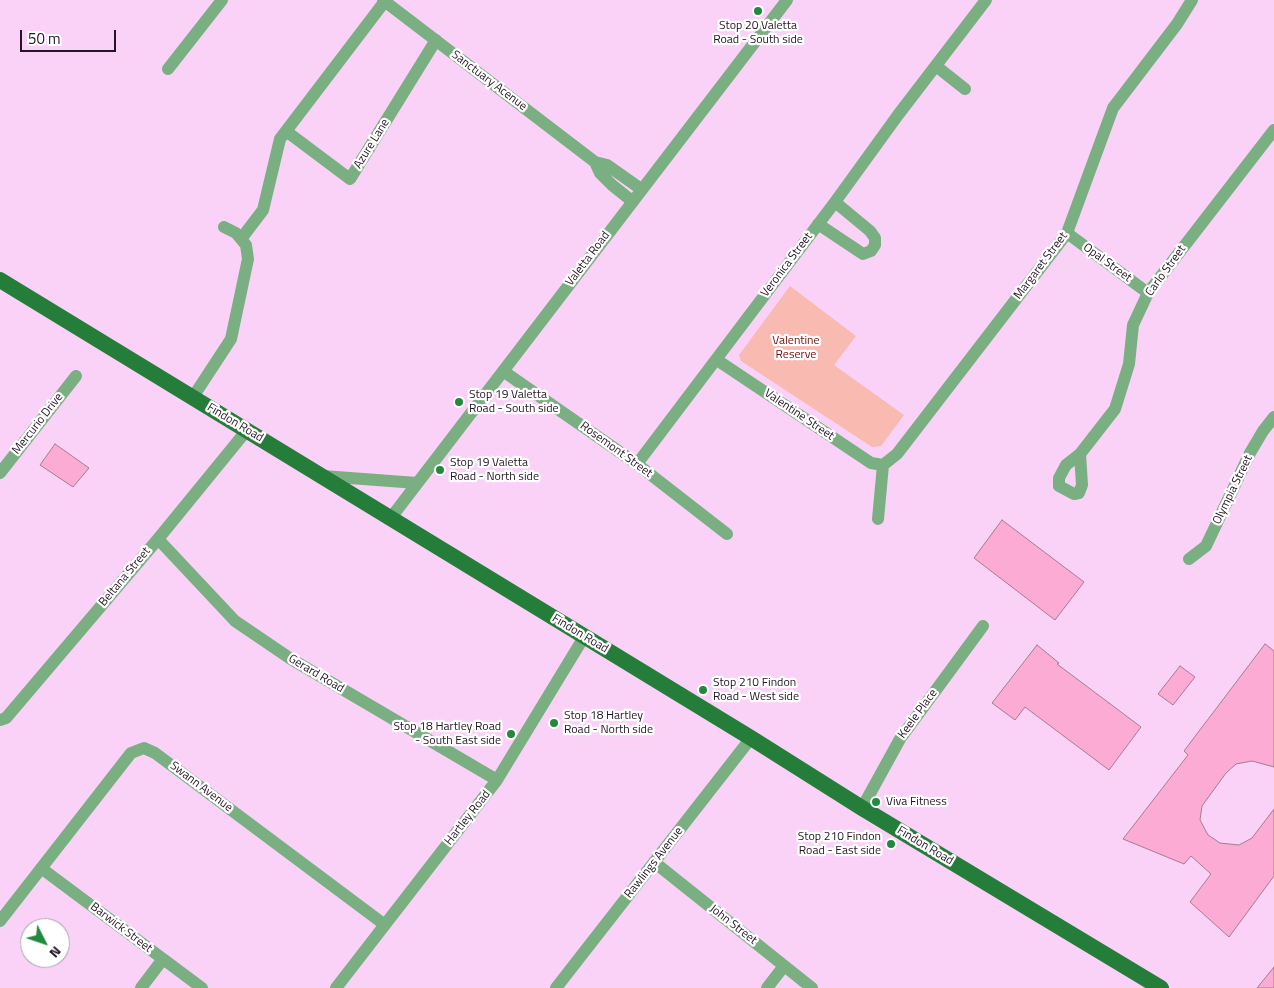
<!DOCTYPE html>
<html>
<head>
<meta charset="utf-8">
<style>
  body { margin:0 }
  #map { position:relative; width:1274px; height:988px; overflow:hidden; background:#fad2f8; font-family:"Titillium Web",sans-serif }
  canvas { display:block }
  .north { position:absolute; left:20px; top:918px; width:50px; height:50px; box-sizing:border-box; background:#fff; border:1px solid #a7a1a7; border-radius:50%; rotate:131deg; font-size:14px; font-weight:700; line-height:20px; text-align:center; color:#231523 }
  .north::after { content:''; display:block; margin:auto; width:18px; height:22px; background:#23893e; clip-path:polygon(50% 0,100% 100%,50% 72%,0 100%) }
  .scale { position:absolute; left:20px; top:30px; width:96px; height:22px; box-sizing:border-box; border:2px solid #231523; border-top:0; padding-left:6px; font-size:15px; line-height:18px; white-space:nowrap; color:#231523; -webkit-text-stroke:4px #fff; paint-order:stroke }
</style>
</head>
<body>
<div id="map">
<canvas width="1274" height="988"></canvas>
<div class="north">N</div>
<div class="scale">50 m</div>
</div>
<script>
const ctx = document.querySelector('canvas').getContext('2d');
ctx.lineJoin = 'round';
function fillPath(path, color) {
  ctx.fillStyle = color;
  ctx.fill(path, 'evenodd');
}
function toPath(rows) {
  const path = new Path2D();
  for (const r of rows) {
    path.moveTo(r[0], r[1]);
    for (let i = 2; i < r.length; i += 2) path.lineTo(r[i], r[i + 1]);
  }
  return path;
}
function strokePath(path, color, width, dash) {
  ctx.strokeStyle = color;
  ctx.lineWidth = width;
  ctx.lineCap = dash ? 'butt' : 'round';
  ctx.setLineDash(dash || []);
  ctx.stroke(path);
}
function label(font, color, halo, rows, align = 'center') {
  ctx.font = font + ' "Titillium Web",sans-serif';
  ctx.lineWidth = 4.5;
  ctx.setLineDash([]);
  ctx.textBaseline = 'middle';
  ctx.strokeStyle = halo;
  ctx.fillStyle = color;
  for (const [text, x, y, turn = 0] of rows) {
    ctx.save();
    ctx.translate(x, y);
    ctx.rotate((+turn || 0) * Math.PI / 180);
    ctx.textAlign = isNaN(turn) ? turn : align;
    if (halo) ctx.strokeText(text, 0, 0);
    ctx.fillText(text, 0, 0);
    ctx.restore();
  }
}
const green = toPath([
  [790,286,856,336,834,365,904,415,881,446,872,447,741,361,739,355]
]);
const building = toPath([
  [55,444,89,468,73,487,40,465,55,444],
  [1002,520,1084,582,1055,620,974,558,1002,520],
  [1265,644,1274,651,1274,767,1252,761,1236,764,1226,773,1202,806,1200,820,1208,835,1220,843,1239,845,1252,838,1274,809,1274,876,1229,937,1190,902,1211,874,1191,856,1184,864,1123,839,1188,755,1184,751,1265,644],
  [1037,645,1059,663,1057,664,1141,727,1109,770,1025,707,1015,720,992,703,1037,645],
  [1180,666,1195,677,1173,705,1158,694,1180,666],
  [1274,967,1274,988,1257,988,1274,967]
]);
const minor = toPath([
  [383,0,595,162,607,165,641,189],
  [936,66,965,89],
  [168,69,222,0],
  [286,131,350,179,436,40],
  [595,162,600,173,612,185,632,201],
  [818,224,863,254,871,251,875,245,875,238,870,231,835,202],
  [1067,233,1148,293],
  [241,239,263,210,280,139,385,1],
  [717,360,871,463,883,465],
  [503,371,637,464,727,534],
  [193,397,231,339,248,259,246,245,236,233,224,227],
  [1080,454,1115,409,1129,364,1133,325,1148,293,1274,130],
  [1080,454,1082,485,1079,493,1074,494,1059,486,1059,478,1066,465,1080,454],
  [637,464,835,202,898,115,986,0],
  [0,473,76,376],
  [323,476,417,483],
  [390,519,787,0],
  [878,519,883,465,897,454,1067,233,1113,108,1177,24,1192,0],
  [158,539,235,621,291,659,497,780],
  [1189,559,1206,546,1250,453,1263,431,1274,417],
  [0,720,6,718,158,539,247,430],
  [862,808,900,739,983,626],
  [654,862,812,988],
  [41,868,202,988],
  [0,921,131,753,144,748,155,753,385,925],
  [141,988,163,959],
  [336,988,497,780,584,637],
  [556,988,751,738],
  [767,988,784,966]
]);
const major = toPath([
  [0,280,751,738,862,808,1161,988]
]);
const markers = [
  [758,11,5,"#23893e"],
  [459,402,5,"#23893e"],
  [440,470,5,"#23893e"],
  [703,690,5,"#23893e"],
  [554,723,5,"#23893e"],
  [511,734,5,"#23893e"],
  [876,802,5,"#23893e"],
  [891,844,5,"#23893e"]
];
const poiNames = [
  ["Stop 20 Valetta",758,26,"center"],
  ["Road - South side",758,40,"center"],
  ["Stop 19 Valetta",469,395],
  ["Road - South side",469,409],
  ["Stop 19 Valetta",450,463],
  ["Road - North side",450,477],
  ["Stop 210 Findon",713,683],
  ["Road - West side",713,697],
  ["Stop 18 Hartley",564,716],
  ["Road - North side",564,730],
  ["Stop 18 Hartley Road",501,727,"right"],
  ["- South East side",501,741,"right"],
  ["Viva Fitness",886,802],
  ["Stop 210 Findon",881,837,"right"],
  ["Road - East side",881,851,"right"]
];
const streetNames = [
  ["Sanctuary Acenue",489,81,37],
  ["Azure Lane",372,144,-58],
  ["Valetta Road",588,259,-53],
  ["Opal Street",1107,263,36],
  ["Veronica Street",787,265,-53],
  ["Margaret Street",1041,266,-53],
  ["Carlo Street",1166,271,-54],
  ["Valentine Street",799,415,34],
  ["Findon Road",235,423,31],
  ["Mercurio Drive",38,424,-52],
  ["Rosemont Street",616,450,36],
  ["Olympia Street",1233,490,-64],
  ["Beltana Street",125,577,-50],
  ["Findon Road",580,634,31],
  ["Gerard Road",316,674,31],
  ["Keele Place",918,714,-54],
  ["Swann Avenue",201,787,37],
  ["Hartley Road",468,818,-52],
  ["Findon Road",925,846,31],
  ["Rawlings Avenue",654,863,-52],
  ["John Street",733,925,38],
  ["Barwick Street",121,928,37]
];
const parkNames = [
  ["Valentine",796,341],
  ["Reserve",796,355]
];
fillPath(green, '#f9bab1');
fillPath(building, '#fbabd4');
strokePath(building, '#a97a92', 1);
strokePath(minor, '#7aaf81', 12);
strokePath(major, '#257d3a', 16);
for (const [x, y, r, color] of markers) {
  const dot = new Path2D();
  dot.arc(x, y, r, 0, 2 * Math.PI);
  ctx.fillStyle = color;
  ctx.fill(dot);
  strokePath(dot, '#fff', 2);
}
label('12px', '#231523', '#fff', poiNames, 'left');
label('12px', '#231523', '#fff', streetNames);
label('12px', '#6e0e0c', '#fff', parkNames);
</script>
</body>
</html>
